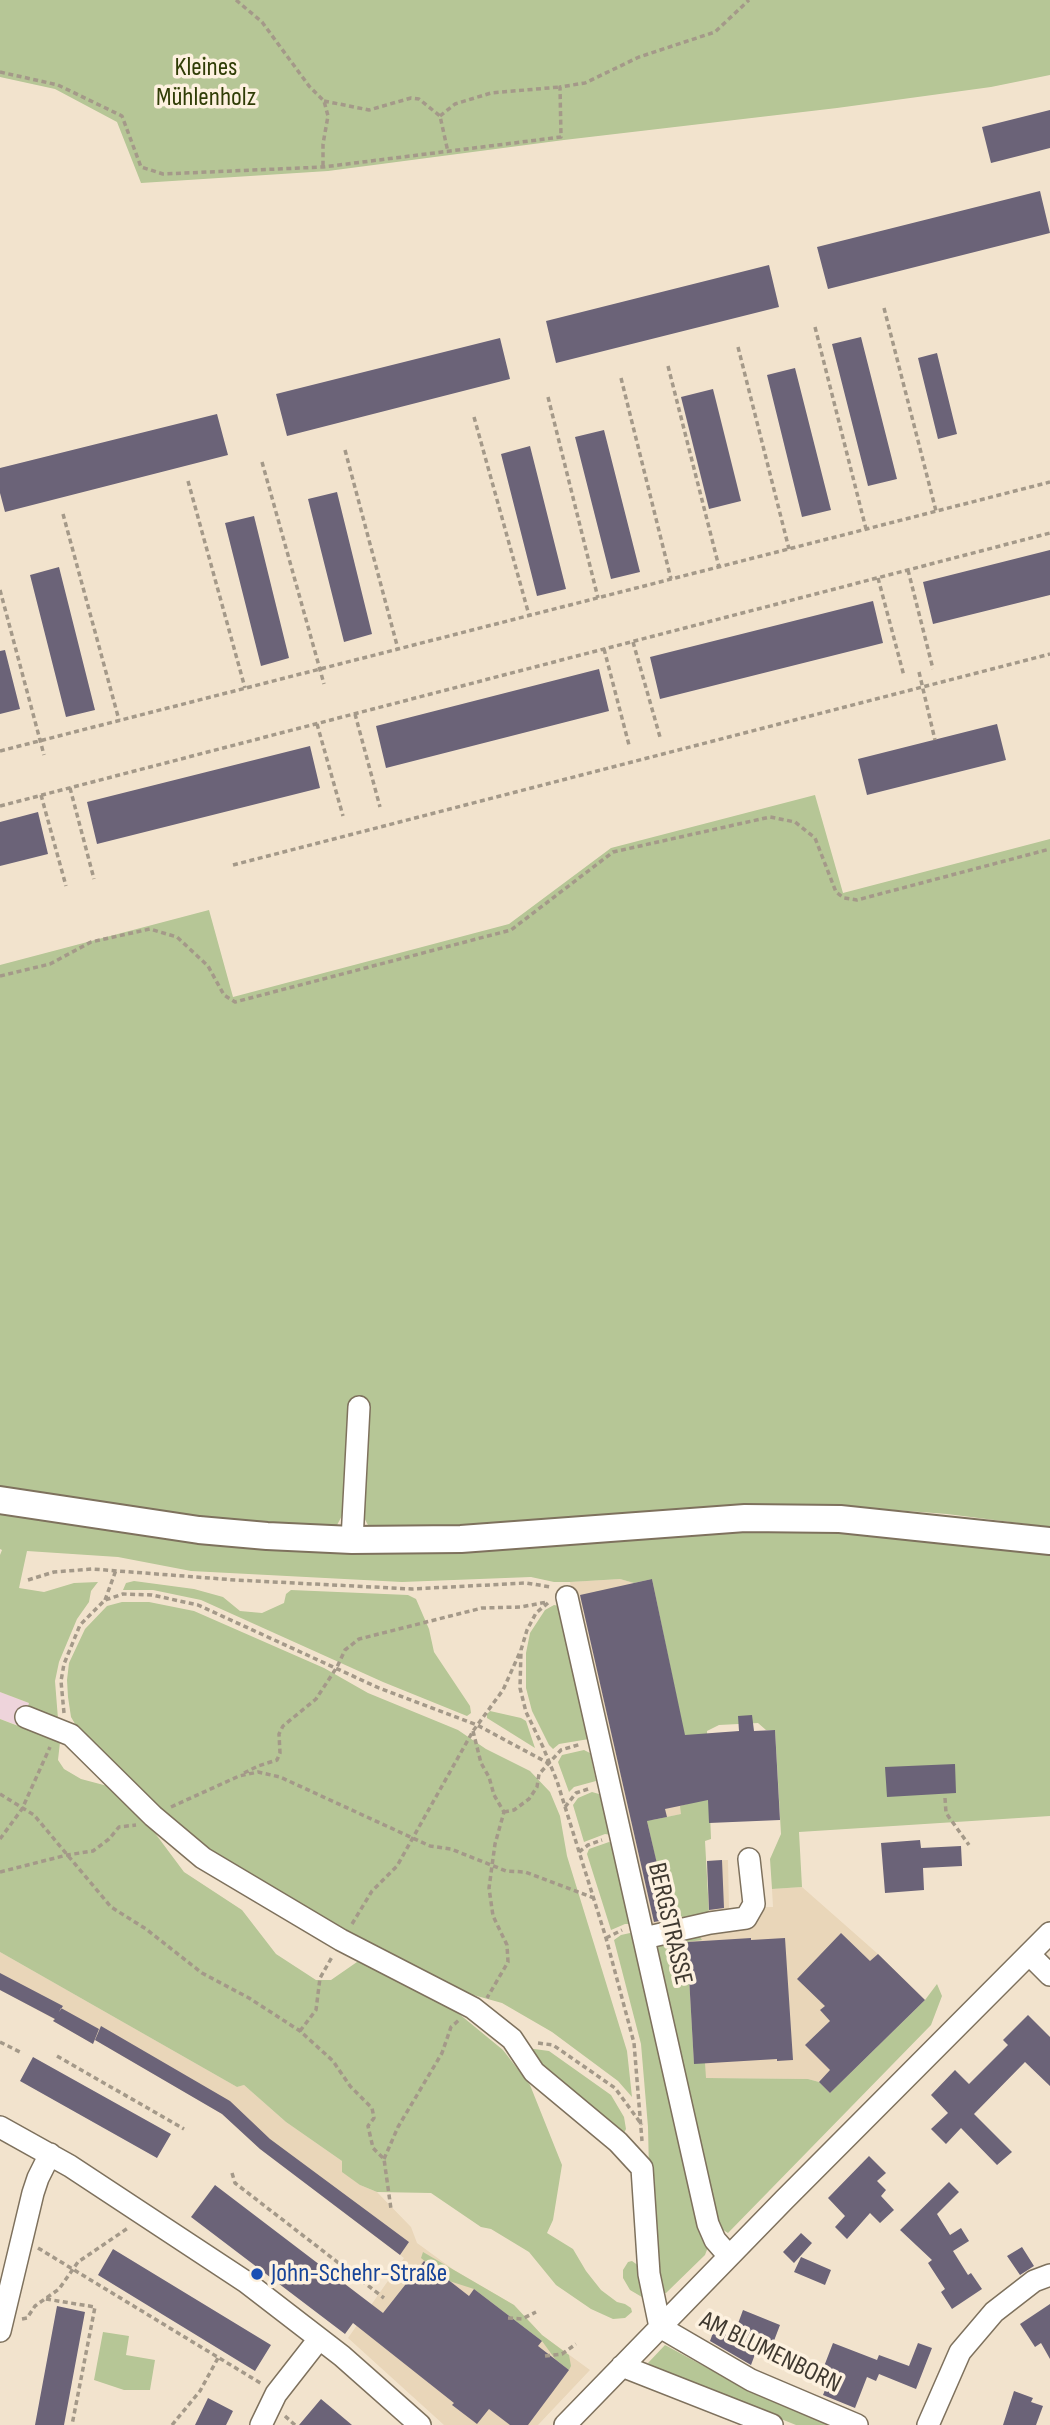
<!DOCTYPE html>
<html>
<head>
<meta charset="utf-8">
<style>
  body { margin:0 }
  canvas { display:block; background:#f2e3cd }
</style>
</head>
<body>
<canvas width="1050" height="2425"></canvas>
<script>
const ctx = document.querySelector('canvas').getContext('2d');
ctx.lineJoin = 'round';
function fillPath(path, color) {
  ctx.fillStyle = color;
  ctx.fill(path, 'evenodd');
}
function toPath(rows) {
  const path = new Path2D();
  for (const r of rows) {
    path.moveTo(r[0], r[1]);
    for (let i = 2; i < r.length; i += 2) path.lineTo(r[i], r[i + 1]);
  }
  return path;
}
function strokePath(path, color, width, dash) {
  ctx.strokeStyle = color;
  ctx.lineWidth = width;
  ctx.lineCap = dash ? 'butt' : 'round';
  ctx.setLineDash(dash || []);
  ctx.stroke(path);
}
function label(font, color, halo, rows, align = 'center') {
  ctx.font = font + ' "Sofia Sans Condensed",sans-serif';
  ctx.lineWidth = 7;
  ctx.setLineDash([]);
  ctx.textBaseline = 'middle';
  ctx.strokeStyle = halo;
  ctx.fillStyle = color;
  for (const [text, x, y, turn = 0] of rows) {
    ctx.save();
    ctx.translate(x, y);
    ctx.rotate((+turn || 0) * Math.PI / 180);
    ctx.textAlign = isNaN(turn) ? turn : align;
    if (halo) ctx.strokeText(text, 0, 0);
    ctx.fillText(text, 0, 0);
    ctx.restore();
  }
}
const commercial = toPath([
  [0,1692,29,1703,23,1727,0,1719]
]);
const built = toPath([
  [620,1579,634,1583,652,1579,698,1802,682,1814,651,1820,670,1922,709,1913,707,1861,728,1860,729,1908,773,1907,772,1889,802,1887,878,1954,925,2000,830,2093,819,2082,808,2079,706,2078,694,2064,687,1942,652,1950,570,1582],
  [0,1952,237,2087,244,2085,286,2122,342,2161,360,2185,377,2192,411,2227,417,2243,454,2270,514,2305,542,2335,590,2370,538,2425,444,2425,348,2338,404,2258,260,2149,222,2114,95,2040,93,2044,53,2021,54,2019,0,1990]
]);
const green = toPath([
  [0,0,1050,0,1050,75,991,87,837,108,564,140,328,171,141,183,117,122,55,89,0,77],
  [815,795,843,893,1050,839,1050,1527,947,1514,842,1506,463,1526,369,1527,360,1510,345,1510,336,1527,268,1525,203,1518,0,1488,0,965,209,910,233,997,509,924,611,848],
  [0,1511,100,1527,838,1531,1050,1553,1050,1816,799,1832,802,1887,772,1889,770,1859,781,1834,775,1730,766,1730,758,1723,719,1725,707,1731,711,1839,705,1841,709,1913,670,1922,595,1592,600,1591,652,1820,681,1814,680,1806,698,1801,652,1579,634,1583,620,1579,570,1582,554,1582,531,1577,402,1582,191,1571,118,1557,27,1551,19,1588,44,1592,74,1583,98,1582,91,1591,89,1602,77,1619,59,1662,55,1681,58,1719,26,1713,29,1703,0,1692,0,1555,2,1550,0,1549],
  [134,1581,194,1589,223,1597,240,1611,262,1613,284,1603,286,1594,291,1590,408,1595,416,1599,429,1629,434,1652,470,1706,471,1713,467,1716,383,1682,201,1600,153,1590,123,1590,126,1583],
  [122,1602,149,1602,194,1611,324,1668,368,1693,458,1730,486,1749,530,1771,550,1792,560,1816,567,1856,627,2051,632,2097,618,2081,552,2032,502,2003,459,1991,337,1930,183,1833,81,1734,71,1717,68,1697,67,1680,69,1663,85,1629,107,1606],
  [554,1605,559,1606,589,1739,559,1744,553,1749,549,1745,532,1711,526,1688,526,1653,530,1633,545,1610],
  [490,1711,521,1718,526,1721,535,1748,487,1718,487,1714],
  [0,1719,60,1742,58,1760,64,1769,81,1779,115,1788,140,1813,184,1872,242,1910,276,1954,316,1980,331,1980,357,1962,364,1961,458,2013,503,2050,530,2085,562,2165,553,2220,547,2233,573,2249,586,2271,601,2290,617,2302,625,2304,631,2308,632,2312,625,2318,613,2319,591,2309,556,2285,529,2252,491,2229,481,2227,431,2193,377,2192,360,2185,342,2172,342,2161,286,2122,244,2085,237,2087,0,1952],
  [584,1750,590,1753,596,1781,574,1787,569,1792,558,1762,562,1755],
  [592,1792,599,1794,611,1835,605,1834,584,1842,573,1805,578,1798],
  [609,1842,614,1844,633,1924,625,1924,611,1930,587,1854,589,1849],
  [630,1933,635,1935,708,2247,705,2255,666,2293,661,2292,649,2171,648,2127,641,2044,614,1940,621,1935],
  [698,1934,702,1940,687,1942,694,2063,705,2063,706,2078,808,2079,819,2082,830,2093,925,2000,937,1984,942,1996,931,2025,728,2233,711,2222,652,1950,659,1940],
  [527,2048,549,2051,611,2095,624,2117,626,2129,623,2135,536,2066],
  [423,2252,514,2305,542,2335,569,2355,571,2366,569,2370,555,2359,542,2341,474,2289,449,2281,421,2258],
  [632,2261,639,2266,647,2300,630,2290,623,2278,623,2270,628,2262],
  [103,2332,129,2336,126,2355,155,2360,150,2390,124,2390,94,2380],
  [665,2345,748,2390,837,2425,796,2425,658,2370,648,2363]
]);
const building = toPath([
  [1050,110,1050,148,991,163,982,127],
  [1040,191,1050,233,828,289,817,247],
  [769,265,779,307,556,363,546,321],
  [861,337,897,479,868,486,832,344],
  [500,338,510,379,287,436,276,394],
  [937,353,957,434,938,439,918,358],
  [795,368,831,510,802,517,767,375],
  [713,389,741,501,709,509,681,397],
  [217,414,228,455,5,512,0,493,0,468],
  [604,430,640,572,611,579,575,437],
  [530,446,566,589,537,596,501,454],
  [337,492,372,634,344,642,308,499],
  [254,516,289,658,261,666,225,523],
  [1050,550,1050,595,933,624,923,582],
  [59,567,95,710,66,717,30,575],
  [873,601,883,643,660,699,650,657],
  [5,650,20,709,0,714,0,651],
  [599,669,609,711,386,768,376,726],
  [997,724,1006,760,867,795,858,759],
  [310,746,320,788,97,844,87,802],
  [38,812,48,854,0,866,0,822],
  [652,1579,685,1735,739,1731,738,1716,752,1715,754,1731,775,1730,780,1820,709,1823,708,1800,665,1809,667,1817,647,1821,670,1919,654,1922,580,1595],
  [955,1764,956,1793,887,1797,885,1767],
  [920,1840,921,1848,961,1846,962,1866,923,1868,924,1890,885,1893,881,1843],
  [722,1860,724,1908,709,1910,707,1861],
  [841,1933,870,1961,878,1954,925,2000,830,2093,819,2082,830,2070,805,2045,830,2021,820,2010,825,2006,797,1979],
  [751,1938,751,1940,785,1938,793,2060,777,2061,777,2059,694,2064,687,1942],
  [0,1973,63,2006,59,2012,61,2008,99,2029,93,2044,53,2021,55,2019,0,1990],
  [1028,2015,1050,2037,1050,2086,1025,2062,974,2114,1012,2152,997,2165,961,2128,946,2144,931,2129,948,2113,931,2095,955,2070,969,2084,1008,2045,1003,2040],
  [101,2026,230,2101,270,2139,409,2242,400,2255,260,2149,222,2114,95,2040],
  [33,2057,171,2134,157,2158,20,2081],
  [869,2156,886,2173,877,2181,886,2190,881,2196,894,2210,880,2223,870,2213,847,2239,835,2227,845,2216,828,2198],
  [949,2182,959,2192,937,2214,950,2235,961,2228,969,2241,953,2251,968,2275,971,2273,982,2289,952,2309,941,2292,945,2289,928,2263,932,2260,900,2230],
  [215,2185,383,2313,424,2261,469,2296,474,2289,542,2341,538,2346,569,2370,528,2425,510,2425,489,2409,477,2424,452,2405,454,2403,353,2323,345,2334,191,2217],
  [801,2233,812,2243,794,2263,783,2252],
  [1022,2247,1034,2266,1020,2275,1007,2256],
  [113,2249,271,2345,255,2371,98,2275],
  [801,2257,831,2270,825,2285,794,2272],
  [1050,2304,1050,2359,1041,2343,1035,2347,1020,2324],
  [57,2306,85,2312,64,2425,35,2425],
  [743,2310,780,2325,772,2346,760,2341,751,2365,710,2341,714,2330,727,2335,730,2326,736,2329],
  [833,2343,877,2360,879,2355,909,2366,918,2343,932,2348,916,2389,879,2374,876,2381,867,2377,855,2408,823,2395,832,2372,823,2369],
  [1014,2391,1033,2398,1031,2402,1043,2406,1036,2425,1003,2425],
  [208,2398,233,2411,226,2425,195,2425],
  [321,2399,333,2409,352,2425,299,2425]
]);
const path = toPath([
  [236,0,262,22,309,86,324,101,328,116,323,144,323,166],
  [0,72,58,85,122,116,141,167,163,174,323,167,561,137,560,87,585,83,639,57,715,32,749,0],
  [324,101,369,110,411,98,419,99,440,116,448,152],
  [440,116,455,104,491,93,560,87],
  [884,308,936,511],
  [815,327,866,529],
  [738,347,789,549],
  [668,366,719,567],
  [621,378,671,579],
  [548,397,598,598],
  [474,417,529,615],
  [345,450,398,649],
  [262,462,324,684],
  [188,481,245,688],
  [63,514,119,720],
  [908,570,933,669],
  [878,578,904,676],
  [0,590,44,755],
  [633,642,660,737],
  [604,649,629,745],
  [919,672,935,740],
  [355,714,380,807],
  [317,724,343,816],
  [0,751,1050,482],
  [70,788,94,879],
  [41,795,66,886],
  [0,806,1050,533],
  [233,865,1050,654],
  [0,976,50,964,91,942,150,929,177,937,208,966,224,995,235,1002,511,930,613,852,770,817,795,822,815,838,836,892,844,898,857,900,1050,849],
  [28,1580,54,1572,92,1569,235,1580,412,1589,526,1583,551,1587],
  [105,1600,116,1570],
  [548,1603,536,1613,527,1630,521,1650,520,1688,526,1712,543,1747,557,1781,606,1938,634,2043,642,2141],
  [64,1713,61,1681,64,1664,80,1625,105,1600,123,1594,152,1595,198,1605,379,1688,477,1725,548,1763],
  [473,1731,481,1763,489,1777,494,1795,504,1812,495,1844,489,1888,493,1916,507,1945,508,1962,487,1998],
  [244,1773,258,1766,277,1760,280,1753,279,1734,283,1726,316,1699,337,1667,345,1650,359,1639,482,1608,521,1607,547,1602],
  [0,1794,34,1815,111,1907,146,1929,202,1973,249,1998,300,2031,333,2061,350,2086,372,2108,374,2118,368,2126,373,2148,384,2159,391,2209],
  [945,1798,946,1813,969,1845],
  [171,1807,239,1776,258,1772,280,1777,430,1846,451,1849,506,1871,525,1872,594,1898],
  [565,1807,576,1793,591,1788],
  [504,1812,514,1810,529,1799,537,1787,539,1774,561,1750,581,1744],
  [0,1839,22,1809,50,1747],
  [579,1852,588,1845,602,1840],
  [0,1872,67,1855,93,1851,109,1839,119,1827,136,1825],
  [352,1924,372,1891,397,1866,473,1731,503,1690,520,1652],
  [606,1938,622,1930],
  [300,2031,316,2010,320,1978,332,1957],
  [0,2042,22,2053],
  [538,2043,553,2045,615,2088,642,2125],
  [57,2056,184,2129],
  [384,2159,398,2127,442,2053,451,2027,459,2020],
  [232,2173,235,2183,384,2298],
  [38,2248,262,2384],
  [46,2299,95,2307,72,2425],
  [508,2318,522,2319,536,2312],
  [22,2319,27,2318,35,2306,59,2289,78,2262,128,2228],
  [545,2356,562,2354,576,2344],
  [285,2416,295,2425],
  [172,2425,200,2391,218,2358]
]);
const minor = toPath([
  [352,1540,359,1407],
  [567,1597,708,2224,715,2240,729,2256],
  [26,1717,71,1735,153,1816,203,1858,341,1940,473,2008,512,2039,534,2072,618,2142,642,2168,649,2274,660,2327],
  [644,1938,710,1923,746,1918,754,1904,749,1859],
  [1029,1954,1050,1975],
  [0,2127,70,2166,246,2282,342,2356,420,2425],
  [660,2327,751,2380,857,2425],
  [0,2331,33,2193,38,2178,50,2154],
  [622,2366,772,2425],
  [261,2425,276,2394,319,2339],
  [565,2425,784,2200,1050,1933],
  [928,2425,960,2352,994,2312,1034,2281,1050,2275]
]);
const major = toPath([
  [0,1500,199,1530,267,1536,352,1540,461,1539,745,1518,840,1519,1050,1541]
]);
const markers = [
  [257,2274,7,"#1a4fb4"]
];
const parkNames = [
  ["Kleines",206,68],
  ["Mühlenholz",206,98]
];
const streetNames = [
  ["BERGSTRASSE",669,1924,77],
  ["AM BLUMENBORN",770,2353,26]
];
const transitNames = [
  ["John-Schehr-Straße",271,2274]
];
fillPath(commercial, '#eed4db');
fillPath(built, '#e9d6b9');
fillPath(green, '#b6c696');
fillPath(building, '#6b6378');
strokePath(minor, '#7e715d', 24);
strokePath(major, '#7e715d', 30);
strokePath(path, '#a49989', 3.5, [5, 3.5]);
strokePath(minor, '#fff', 21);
strokePath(major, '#fff', 26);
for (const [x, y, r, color] of markers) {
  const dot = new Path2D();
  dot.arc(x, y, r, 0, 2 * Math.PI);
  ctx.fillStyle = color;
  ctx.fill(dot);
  strokePath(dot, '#fdf1df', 2.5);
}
label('26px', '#303d06', '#fdf1df', parkNames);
label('26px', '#3f3930', '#fdf1df', streetNames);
label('26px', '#164399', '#fdf1df', transitNames, 'left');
</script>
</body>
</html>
